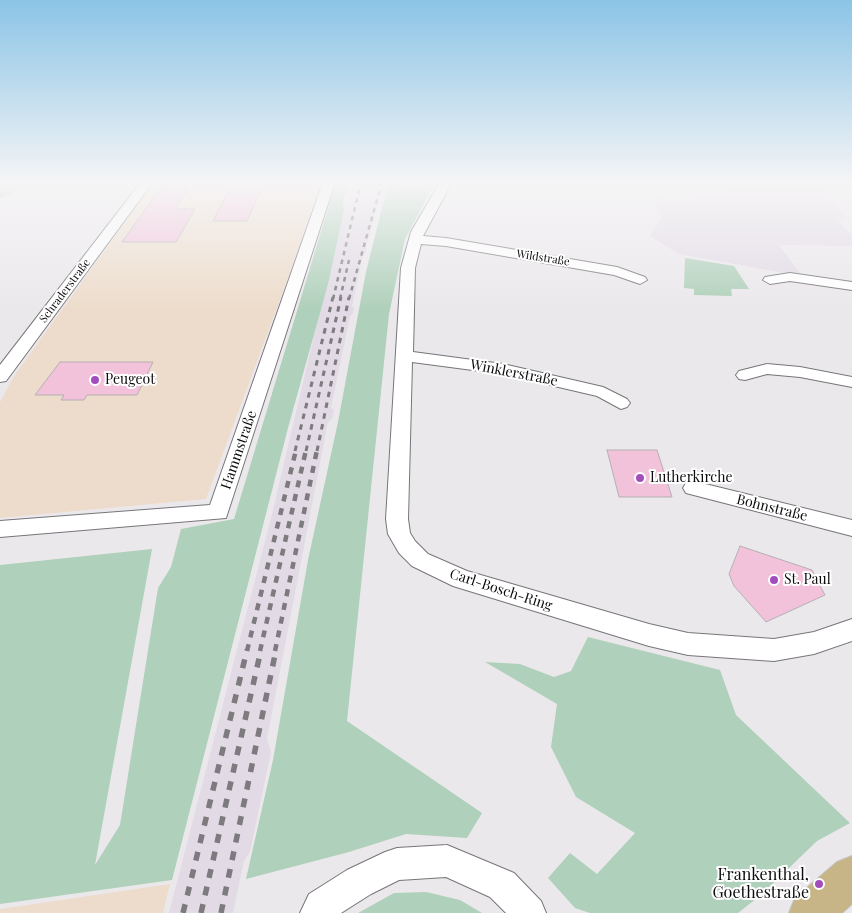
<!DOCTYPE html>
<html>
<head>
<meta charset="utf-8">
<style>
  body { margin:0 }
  canvas { display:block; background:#ebe8ec }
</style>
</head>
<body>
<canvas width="852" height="913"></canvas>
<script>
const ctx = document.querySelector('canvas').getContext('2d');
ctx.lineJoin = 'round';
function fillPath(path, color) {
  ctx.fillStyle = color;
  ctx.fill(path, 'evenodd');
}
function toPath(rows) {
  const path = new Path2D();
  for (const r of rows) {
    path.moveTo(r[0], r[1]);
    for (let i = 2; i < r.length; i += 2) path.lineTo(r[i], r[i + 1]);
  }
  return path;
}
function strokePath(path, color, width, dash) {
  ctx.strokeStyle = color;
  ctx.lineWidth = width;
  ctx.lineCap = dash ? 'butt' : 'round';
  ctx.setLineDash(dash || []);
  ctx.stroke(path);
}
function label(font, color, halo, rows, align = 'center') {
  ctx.font = font + ' "Playfair Display",serif';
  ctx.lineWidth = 4;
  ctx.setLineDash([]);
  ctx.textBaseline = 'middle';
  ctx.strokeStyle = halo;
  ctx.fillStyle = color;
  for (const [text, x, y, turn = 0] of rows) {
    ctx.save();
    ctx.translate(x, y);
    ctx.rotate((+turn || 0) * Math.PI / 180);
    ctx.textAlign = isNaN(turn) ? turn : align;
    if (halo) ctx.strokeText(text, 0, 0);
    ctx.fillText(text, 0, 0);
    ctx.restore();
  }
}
const commercial = toPath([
  [154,182,321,182,288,278,206,499,0,518,0,402,14,376],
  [170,884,163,913,0,913,0,909]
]);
const built = toPath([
  [350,182,385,182,367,243,366,253,363,255,352,306,354,308,353,313,350,317,331,408,334,410,332,419,328,422,267,739,271,752,250,852,244,861,233,913,169,913,273,510],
  [613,182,837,182,848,193,824,194,848,219,837,219,852,235,852,246,779,245,802,276,679,254,650,236,662,217,653,199,696,200,690,190,629,189,607,186]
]);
const green = toPath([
  [336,182,348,182,343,204,344,210,328,284,288,428,172,880,0,904,0,565,152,549,95,865,120,825,158,588,171,567,181,529,234,519],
  [659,182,697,182,699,184,716,184,719,188,653,188,651,184,660,184],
  [722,182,814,182,824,192,730,192],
  [0,183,38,183,0,198],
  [388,184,432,188,405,239,389,314,347,721,482,813,467,838,406,834,349,852,246,879,273,760,308,560,338,422,366,272],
  [685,258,734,266,749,289,731,289,732,296,694,295,694,289,684,288],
  [588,637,720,670,736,715,850,823,817,841,761,895,738,913,590,913,575,908,548,878,570,853,597,874,635,833,576,797,551,747,557,704,485,662,520,664,554,677,571,671],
  [426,892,460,900,482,913,358,913,394,893]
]);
const building = toPath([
  [165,182,189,182,187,186,190,186,175,209,195,209,176,242,122,242,165,182],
  [228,192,260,192,247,221,213,221,228,192],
  [60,362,153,362,137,395,87,395,84,400,61,400,64,395,35,395,60,362],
  [607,450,657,450,672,497,619,497,607,450],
  [740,546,812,570,825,595,766,622,734,586,729,574,740,546]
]);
const minor = toPath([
  [141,182,153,182,6,381,0,382,0,365,141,182],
  [323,182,335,182,226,518,0,537,0,521,210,505,323,182],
  [440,182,452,182,423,236,446,238,617,267,645,277,647,280,640,284,614,275,446,246,421,244,415,268,413,352,503,364,603,387,627,399,630,403,627,407,621,409,597,396,503,374,412,362,408,519,410,533,415,541,428,554,467,571,649,624,688,633,774,639,814,632,852,619,852,641,814,654,774,661,688,655,649,646,453,586,412,566,399,553,388,534,386,519,401,268,411,232,440,182],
  [554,182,598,182,592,185,560,185,554,182],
  [790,273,852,282,852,290,790,281,770,284,763,280,765,277,790,273],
  [767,364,800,367,852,377,852,387,800,377,767,374,745,380,739,379,736,375,739,371,767,364],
  [693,481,852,520,852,536,686,493,683,488,686,483,693,481],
  [447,845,514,873,541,901,546,913,506,913,490,897,446,877,399,880,371,894,341,913,300,913,309,894,347,870,385,852,397,848,447,845]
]);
const major = toPath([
  [852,856,852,904,842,913,789,913,795,898,837,862,852,856]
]);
const railFar3 = toPath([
  [333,299,361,182],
  [340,299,349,260],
  [349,299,382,182]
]);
const railFar2 = toPath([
  [295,451,333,297],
  [306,451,341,297],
  [317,451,349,297]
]);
const railFar1 = toPath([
  [247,651,296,450],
  [260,651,306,450],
  [275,651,317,450]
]);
const rail = toPath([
  [183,913,247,650],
  [201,913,261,650],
  [221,913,276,650]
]);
const markers = [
  [95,380,5,"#a14dbc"],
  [640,478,5,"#a14dbc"],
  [774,580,5,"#a14dbc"],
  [819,884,5,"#a14dbc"]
];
const farStreetnames = [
  ["Wildstraße",543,258,9],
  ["Schraderstraße",65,291,-53]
];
const streetNames = [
  ["Winklerstraße",514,373,11],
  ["Hammstraße",239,450,-71],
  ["Bohnstraße",772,508,14],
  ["Carl-Bosch-Ring",501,590,18]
];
const poiNames = [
  ["Peugeot",105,380],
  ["Lutherkirche",650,478],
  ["St. Paul",784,580]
];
const nearPoinames = [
  ["Frankenthal,",809,875],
  ["Goethestraße",809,893]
];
fillPath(commercial, '#eddccb');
fillPath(built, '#e2dbe6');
fillPath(green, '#afd0ba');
fillPath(building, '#f1c2d9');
strokePath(building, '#b5b0b2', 1);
strokePath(minor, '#777579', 2);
strokePath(major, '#c5c4c5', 2);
fillPath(minor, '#fff');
fillPath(major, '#c7b587');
strokePath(railFar3, '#7d7b7e', 2.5, [4.5, 4.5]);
strokePath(railFar2, '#7d7b7e', 3, [5.5, 5.5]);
strokePath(railFar1, '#7d7b7e', 4.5, [7, 7]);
strokePath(rail, '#7d7b7e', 5.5, [9, 9]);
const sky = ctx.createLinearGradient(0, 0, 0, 310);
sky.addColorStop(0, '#8bc4e6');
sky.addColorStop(0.59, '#f6f5f6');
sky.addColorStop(1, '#f6f5f600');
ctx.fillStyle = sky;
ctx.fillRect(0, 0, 852, 310);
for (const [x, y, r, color] of markers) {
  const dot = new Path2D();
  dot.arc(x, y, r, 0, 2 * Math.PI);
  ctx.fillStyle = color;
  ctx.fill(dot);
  strokePath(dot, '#fff', 2);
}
label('11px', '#0c0b0c', '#fff', farStreetnames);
label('14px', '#0c0b0c', '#fff', streetNames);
label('14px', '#0c0b0c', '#fff', poiNames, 'left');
label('16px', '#0c0b0c', '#fff', nearPoinames, 'right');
</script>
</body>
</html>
